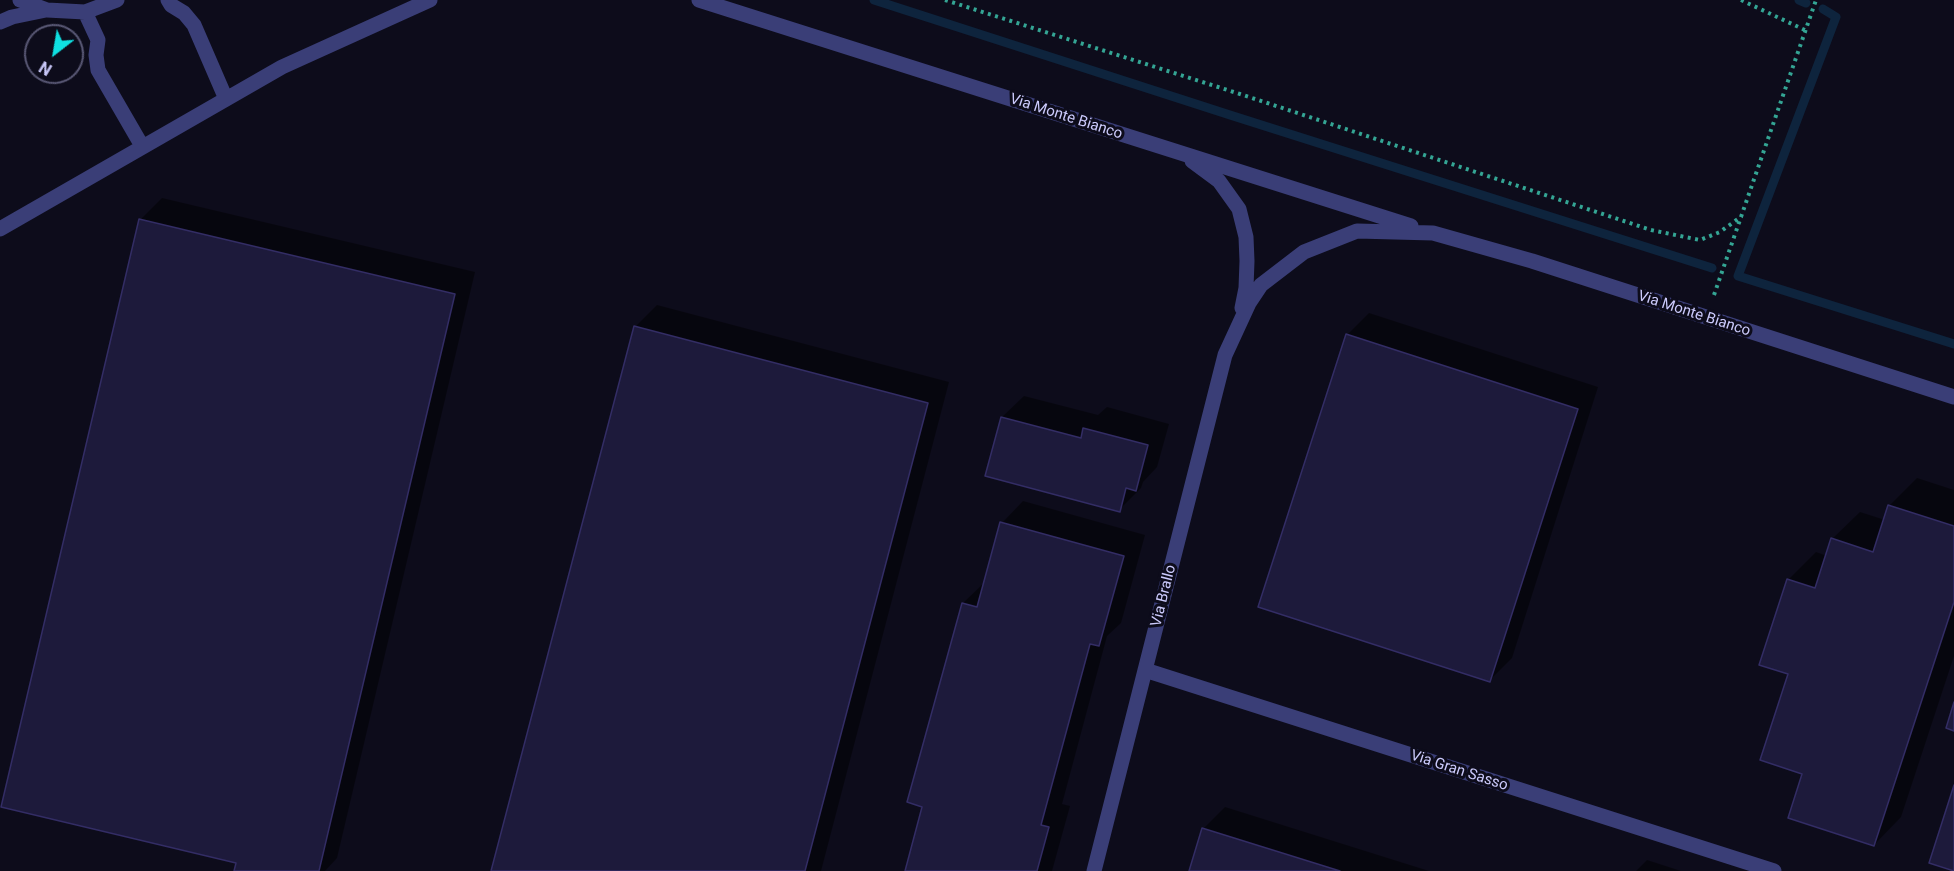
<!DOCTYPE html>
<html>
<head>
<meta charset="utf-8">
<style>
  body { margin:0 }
  #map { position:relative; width:1954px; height:871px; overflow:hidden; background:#0d0c1b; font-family:Roboto,sans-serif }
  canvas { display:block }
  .north { position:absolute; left:24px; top:24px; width:60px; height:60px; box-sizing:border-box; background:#0d0c1b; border:2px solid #595875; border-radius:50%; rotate:211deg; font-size:16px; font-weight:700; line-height:24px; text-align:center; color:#cbcafb }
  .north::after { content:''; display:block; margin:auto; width:21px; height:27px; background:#0fe0e2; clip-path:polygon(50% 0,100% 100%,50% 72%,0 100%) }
</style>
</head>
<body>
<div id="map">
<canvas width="1954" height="871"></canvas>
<div class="north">N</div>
</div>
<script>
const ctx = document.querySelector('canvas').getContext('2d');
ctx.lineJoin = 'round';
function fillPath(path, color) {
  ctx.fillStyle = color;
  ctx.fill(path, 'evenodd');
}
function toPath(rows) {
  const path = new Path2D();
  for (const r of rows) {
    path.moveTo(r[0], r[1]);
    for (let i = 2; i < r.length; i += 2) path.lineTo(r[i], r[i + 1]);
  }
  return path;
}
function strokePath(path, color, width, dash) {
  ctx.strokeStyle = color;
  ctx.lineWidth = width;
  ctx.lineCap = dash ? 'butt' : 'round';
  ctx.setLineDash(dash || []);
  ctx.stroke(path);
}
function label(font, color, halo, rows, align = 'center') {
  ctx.font = font + ' Roboto,sans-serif';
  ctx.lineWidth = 6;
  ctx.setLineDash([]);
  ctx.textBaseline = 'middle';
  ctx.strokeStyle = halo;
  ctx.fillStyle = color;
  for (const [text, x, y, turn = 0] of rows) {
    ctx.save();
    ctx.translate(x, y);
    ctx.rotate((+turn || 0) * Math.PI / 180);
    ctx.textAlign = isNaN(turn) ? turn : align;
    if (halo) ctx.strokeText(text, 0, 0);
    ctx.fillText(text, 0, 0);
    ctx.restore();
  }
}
const shadow = toPath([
  [162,198,475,272,337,858,325,871,235,871,237,862,140,220],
  [657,305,949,382,821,871,493,871,635,327],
  [1369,313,1598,387,1512,658,1490,680,1347,335],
  [1024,396,1098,415,1107,407,1169,424,1157,467,1143,482,1141,488,1119,510,987,475,1002,417],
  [1917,478,1954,490,1954,656,1901,817,1874,845,1804,773,1790,673,1788,580,1816,552,1827,556,1832,539,1860,512,1885,520,1889,506],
  [1023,501,1145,535,1121,623,1107,636,1062,804,1070,806,1052,871,907,871,924,806,963,603,985,582,1002,523],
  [1225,807,1429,871,1190,871,1204,828],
  [1647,860,1681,871,1636,871]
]);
const stream = toPath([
  [874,0,1230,115,1712,268],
  [1799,0,1806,3],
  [1823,9,1836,17,1738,276,1954,344]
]);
const building = toPath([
  [139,219,455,294,319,871,234,871,236,863,1,807,139,219],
  [634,326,928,403,805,871,491,871,634,326],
  [1346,334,1578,409,1490,682,1258,607,1346,334],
  [1001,417,1081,438,1083,428,1148,445,1136,491,1126,488,1120,512,985,476,1001,417],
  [1888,505,1954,526,1954,602,1874,846,1788,818,1802,774,1760,760,1788,674,1759,665,1787,579,1815,588,1831,538,1873,552,1888,505],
  [1000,522,1124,556,1099,646,1090,644,1041,825,1049,827,1037,871,905,871,922,807,907,802,962,603,977,607,1000,522],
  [1954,702,1954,731,1946,728,1954,702],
  [1954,785,1954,871,1929,863,1954,785],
  [1202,828,1340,871,1189,871,1202,828]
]);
const path = toPath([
  [945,0,1240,94,1651,230,1700,240,1720,232,1742,216],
  [1741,0,1807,31],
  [1714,295,1816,0]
]);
const minor = toPath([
  [20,0,47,10,85,12,117,0],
  [168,0,171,5,184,13,194,25,226,99],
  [699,0,1411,226],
  [85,12,98,40,96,55,98,70,142,146],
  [0,22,12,17,46,10],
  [1192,161,1219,181,1239,209,1246,237,1247,261,1246,288,1242,308],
  [0,229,282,67,430,0],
  [1145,670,1774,871],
  [1094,871,1225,355,1249,303,1261,285,1304,252,1357,231,1433,233,1532,261,1954,397]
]);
const streetNames = [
  ["Via Monte Bianco",1066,117,18],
  ["Via Monte Bianco",1694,314,18],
  ["Via Brallo",1164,596,-76],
  ["Via Gran Sasso",1459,771,18]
];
fillPath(shadow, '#0007');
strokePath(stream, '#0e243d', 9);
fillPath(building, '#1d1a3b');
strokePath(building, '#332d65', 1.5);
strokePath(path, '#34a594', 4, [3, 4.5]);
strokePath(minor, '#3a3e77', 15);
label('15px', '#cbcafb', '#0d0c1b', streetNames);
</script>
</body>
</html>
